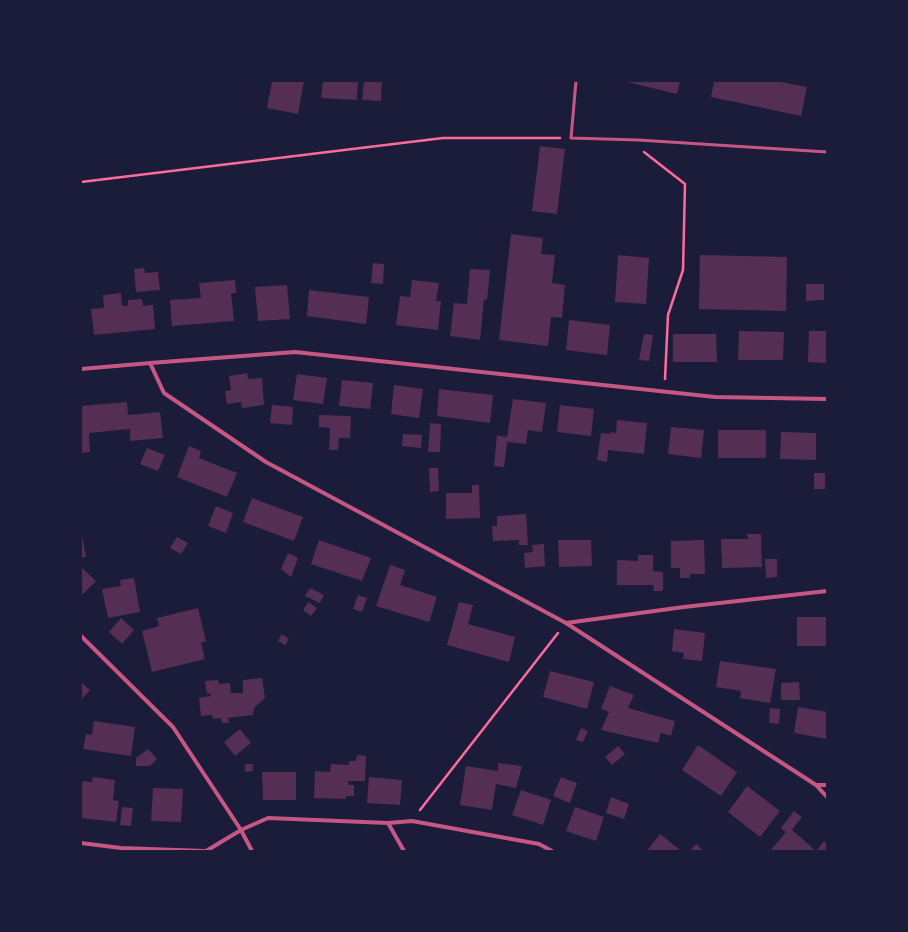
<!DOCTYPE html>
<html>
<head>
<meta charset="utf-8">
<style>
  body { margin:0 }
  #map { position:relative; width:908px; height:932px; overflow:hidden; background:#1b1b3a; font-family:"Exo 2",sans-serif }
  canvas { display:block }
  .frame { position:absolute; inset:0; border:82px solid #1b1b3a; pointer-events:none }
</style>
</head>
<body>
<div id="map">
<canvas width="908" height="932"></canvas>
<div class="frame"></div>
</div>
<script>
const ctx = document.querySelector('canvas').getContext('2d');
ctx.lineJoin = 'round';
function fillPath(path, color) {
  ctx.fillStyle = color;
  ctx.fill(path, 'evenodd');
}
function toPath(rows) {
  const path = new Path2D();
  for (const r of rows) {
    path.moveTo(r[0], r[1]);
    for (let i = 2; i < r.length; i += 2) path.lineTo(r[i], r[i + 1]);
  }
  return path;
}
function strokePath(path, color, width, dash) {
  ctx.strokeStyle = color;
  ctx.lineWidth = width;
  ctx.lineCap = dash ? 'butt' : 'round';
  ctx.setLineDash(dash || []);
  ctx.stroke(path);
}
const building = toPath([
  [272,81,304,81,298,114,267,108],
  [323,81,358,82,357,100,321,98],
  [364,81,382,82,381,101,362,100],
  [623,81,680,81,677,94],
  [714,81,776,81,807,87,801,116,711,97],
  [540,146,565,149,557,214,532,211],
  [511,234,543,238,541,254,555,255,552,283,565,285,562,318,551,317,548,346,499,340],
  [618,255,649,258,646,304,615,302],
  [700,255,787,257,786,311,699,309],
  [373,263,384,264,383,284,371,283],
  [144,268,145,273,158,272,160,290,136,292,134,269],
  [470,269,490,270,487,300,484,300,480,340,450,336,454,303,467,304],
  [235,280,236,293,231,293,234,321,172,326,170,300,201,298,199,283],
  [412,280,439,283,436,301,441,301,438,330,396,325,400,296,410,297],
  [806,284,824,284,824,300,806,301],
  [287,285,290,319,258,321,255,287],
  [309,290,369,297,366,324,307,316],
  [121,293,122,306,128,306,128,300,142,299,143,306,153,305,155,329,94,335,91,309,104,308,103,295],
  [569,320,610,325,607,355,566,350],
  [739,331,784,332,783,360,738,360],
  [809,331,827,331,827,363,808,362],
  [644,334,653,335,649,361,639,360],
  [673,334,716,334,717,362,673,362],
  [247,373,248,379,262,378,264,405,242,408,241,402,227,404,225,391,231,390,229,376],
  [297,374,327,378,323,404,293,400],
  [342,380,373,383,370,409,339,406],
  [394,385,423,389,419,418,391,414],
  [439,389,493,395,490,423,437,416],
  [513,399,546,403,542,432,528,430,526,444,507,442,504,467,494,466,497,435,507,437],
  [127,402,128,415,160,412,163,438,130,441,130,429,89,433,90,452,81,453,81,406],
  [272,405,293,407,292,425,270,423],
  [560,405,594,409,591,436,557,432],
  [319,415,351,416,350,438,339,438,338,450,329,450,330,428,319,427],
  [617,420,647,423,644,454,608,450,607,462,597,460,601,433,611,434,610,432,616,433],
  [430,423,441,424,440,452,428,452],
  [671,427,704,430,701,458,668,454],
  [718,430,766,430,766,458,718,458],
  [781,432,816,433,816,460,780,459],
  [403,434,422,435,421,448,402,446],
  [189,446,201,451,199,458,237,473,227,497,177,477],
  [147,448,165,455,158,471,140,464],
  [429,468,438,468,439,491,430,492],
  [814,473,825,473,825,489,814,489],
  [472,485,479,485,480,518,446,519,446,493,472,493],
  [252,498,303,517,294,541,243,522],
  [216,506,233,513,226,533,208,526],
  [526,514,528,545,519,545,519,540,493,541,492,526,497,526,497,516],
  [747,534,761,534,762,567,722,568,721,539,748,539],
  [82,535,86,557,81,558,81,536],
  [177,537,188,543,181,554,170,548],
  [319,540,371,558,362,581,311,564],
  [558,540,591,540,592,566,559,567],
  [704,540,705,574,690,574,690,578,680,578,680,568,671,568,671,541],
  [544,544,545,566,525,568,524,553,533,552,532,545],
  [288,553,298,558,291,577,281,569],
  [638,555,653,555,653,571,663,572,663,591,653,591,654,585,617,585,617,560,638,561],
  [765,559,777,559,777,577,766,578],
  [390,565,405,570,400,585,437,597,429,622,376,606],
  [82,568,96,581,83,594,81,593,81,569],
  [134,578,140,612,108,618,102,589,121,586,120,580],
  [310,588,324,595,320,603,305,596],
  [358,595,367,598,362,612,353,609],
  [308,602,317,608,311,616,303,610],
  [459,602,473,605,468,624,515,637,509,662,447,645],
  [198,608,206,641,201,643,205,659,152,672,142,631,159,626,157,618],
  [797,617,827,617,827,646,797,646],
  [121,618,134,630,122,644,109,632],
  [674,629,705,633,702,661,683,659,684,653,672,651],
  [282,634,289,639,285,645,278,641],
  [720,661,776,669,770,703,740,698,741,691,716,687],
  [550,671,594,682,587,709,543,697],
  [262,678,265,698,254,708,253,715,228,718,229,723,222,723,221,718,213,719,212,715,201,716,199,698,210,696,211,693,207,694,205,681,218,680,219,684,230,683,231,693,243,693,243,680],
  [81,682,90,690,81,700],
  [799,682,800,700,781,700,781,683],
  [610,686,634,695,628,708,675,721,671,736,661,733,658,743,601,730,609,712,601,709],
  [798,707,827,712,827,739,794,733],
  [770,708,780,709,779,724,769,723],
  [94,721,135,727,131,756,83,749,86,734,92,735],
  [581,728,588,731,583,742,576,740],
  [240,729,251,743,235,756,224,742],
  [698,745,737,772,721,796,682,770],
  [618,746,625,754,612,765,605,757],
  [148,749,157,759,150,766,136,766,136,758],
  [357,755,366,756,365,781,348,781,349,785,354,785,354,796,346,796,346,799,314,798,315,771,330,772,331,764,349,765,349,761,356,761],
  [498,763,522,766,516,788,496,784,492,810,460,805,466,766,498,771],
  [245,764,253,764,253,771,245,772],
  [262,772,296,772,296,800,263,800],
  [93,777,115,780,113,800,119,801,116,822,81,818,81,781,92,782],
  [369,777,402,780,400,805,367,803],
  [561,777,577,783,570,803,553,796],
  [747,786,780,811,760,837,728,812],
  [153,788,183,789,181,822,151,821],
  [521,790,551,800,543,825,512,815],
  [611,797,629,804,624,819,606,813],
  [122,807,133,808,131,826,120,825],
  [575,807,604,817,596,841,566,831],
  [794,811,802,817,792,830,816,851,824,841,827,844,827,851,770,851,786,832,781,828],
  [660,834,679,849,678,851,647,851],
  [696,844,704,851,690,851]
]);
const path = toPath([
  [644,152,685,184,683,270,668,315,665,379],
  [81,182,443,138,560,138],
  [420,810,558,633]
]);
const service = toPath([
  [576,81,571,138,638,140,827,152]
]);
const minor = toPath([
  [150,363,164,393,266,462,566,623,816,785,827,797],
  [81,369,150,363,295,352,715,397,827,399],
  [566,623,684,607,827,591],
  [81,636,173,727,241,830,252,851],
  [816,785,827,785],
  [388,823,404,851],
  [81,843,121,848,205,851],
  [206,851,241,830,268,818,388,823,412,821,539,844,552,851]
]);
fillPath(building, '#542f53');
strokePath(path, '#ff6b9d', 2.5);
strokePath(service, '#c65784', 3);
strokePath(minor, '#c65784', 4);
</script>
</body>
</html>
